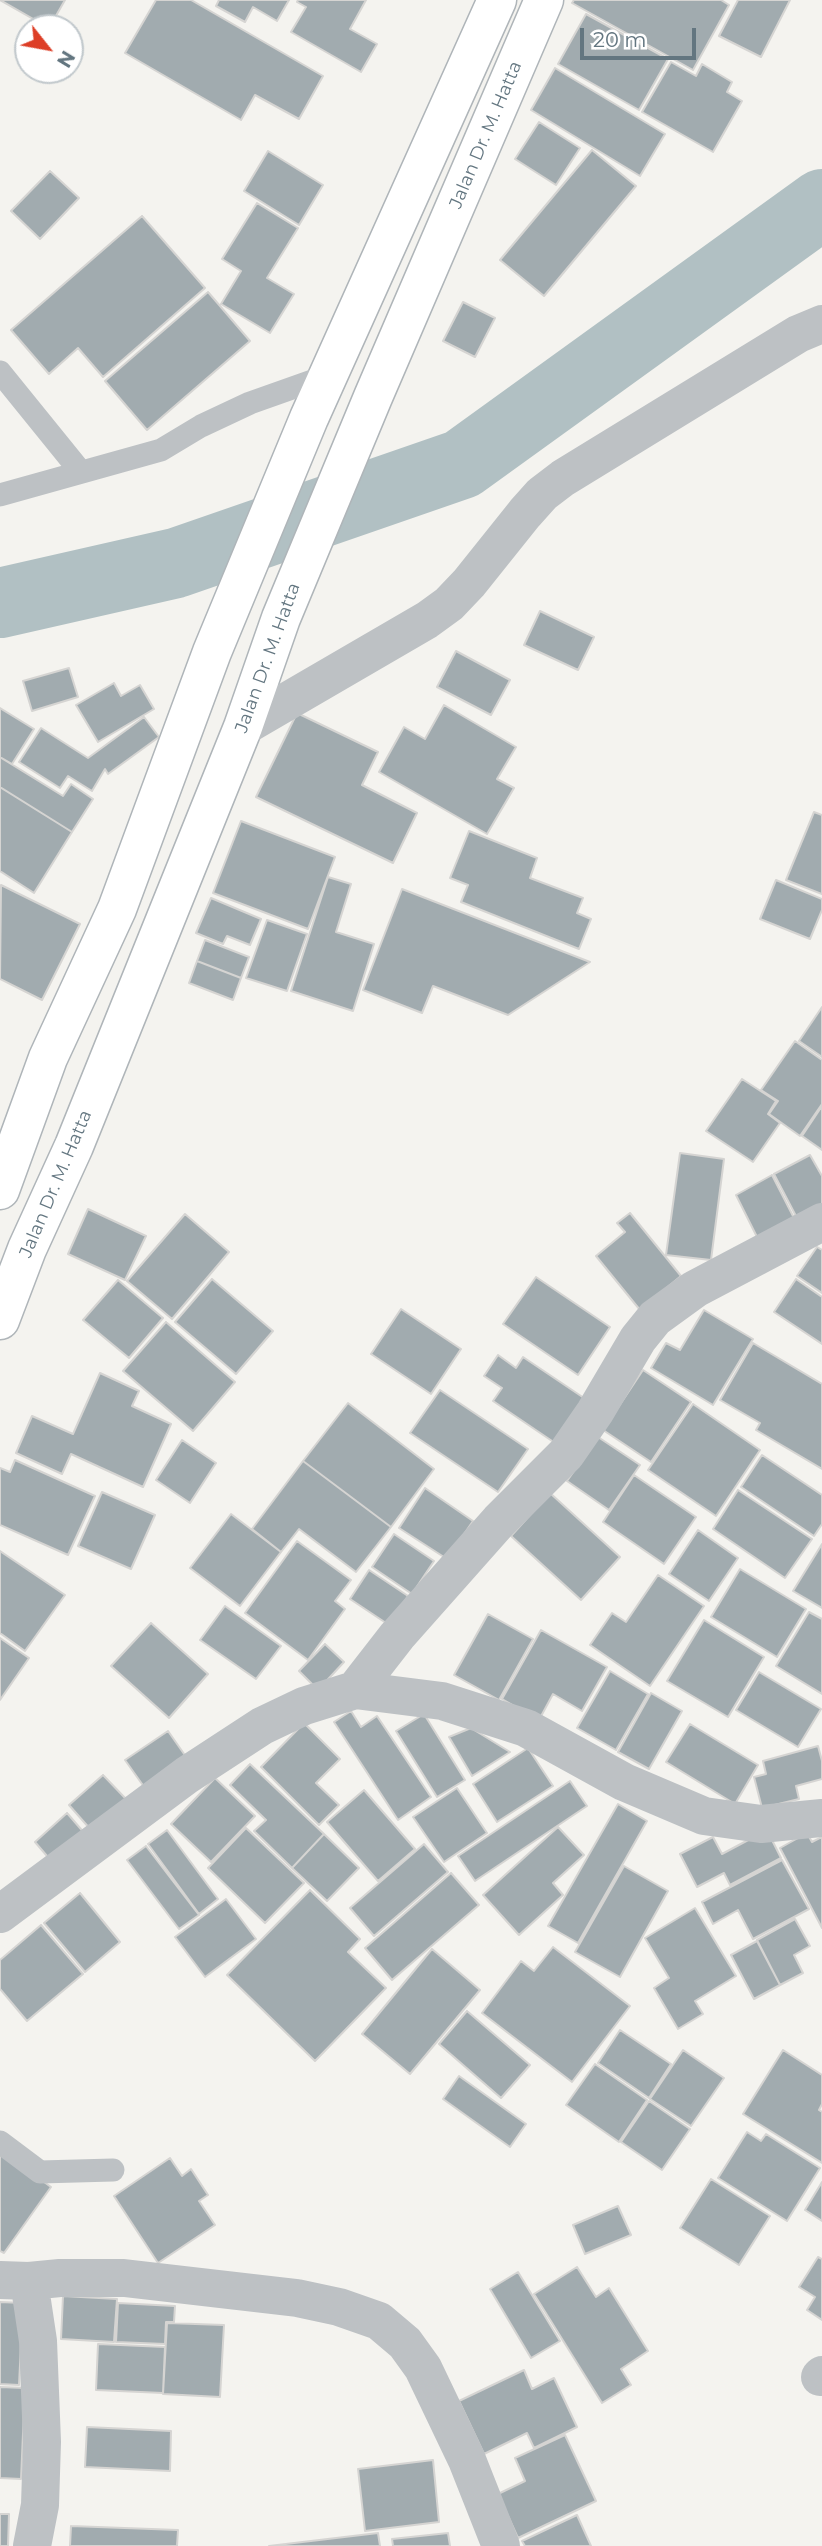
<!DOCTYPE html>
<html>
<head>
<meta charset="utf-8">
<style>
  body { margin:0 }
  #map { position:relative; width:822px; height:2546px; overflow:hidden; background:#f4f3ef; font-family:Montserrat,sans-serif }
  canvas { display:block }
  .north { position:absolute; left:14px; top:14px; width:70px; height:70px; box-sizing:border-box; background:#fff; border:2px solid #c1c8cc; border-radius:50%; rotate:121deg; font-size:19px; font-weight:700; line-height:28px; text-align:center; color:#637680 }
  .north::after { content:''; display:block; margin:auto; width:24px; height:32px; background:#dd3e26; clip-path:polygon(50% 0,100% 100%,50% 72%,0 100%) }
  .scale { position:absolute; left:580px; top:28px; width:116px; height:32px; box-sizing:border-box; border:4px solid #637680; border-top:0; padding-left:9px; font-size:21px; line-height:24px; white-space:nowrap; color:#637680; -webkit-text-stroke:5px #fff; paint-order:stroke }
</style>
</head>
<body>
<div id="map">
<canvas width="822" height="2546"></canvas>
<div class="north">N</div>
<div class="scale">20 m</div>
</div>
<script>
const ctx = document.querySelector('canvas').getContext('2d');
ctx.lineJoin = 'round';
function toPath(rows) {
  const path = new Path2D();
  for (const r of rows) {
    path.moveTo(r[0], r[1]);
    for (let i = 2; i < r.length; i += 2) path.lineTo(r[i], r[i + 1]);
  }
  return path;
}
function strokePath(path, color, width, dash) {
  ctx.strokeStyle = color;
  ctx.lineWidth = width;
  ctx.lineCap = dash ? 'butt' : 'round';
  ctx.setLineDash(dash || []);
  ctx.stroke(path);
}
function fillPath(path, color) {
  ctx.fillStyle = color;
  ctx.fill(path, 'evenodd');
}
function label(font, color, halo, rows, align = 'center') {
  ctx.font = font + ' Montserrat,sans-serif';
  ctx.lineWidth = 7;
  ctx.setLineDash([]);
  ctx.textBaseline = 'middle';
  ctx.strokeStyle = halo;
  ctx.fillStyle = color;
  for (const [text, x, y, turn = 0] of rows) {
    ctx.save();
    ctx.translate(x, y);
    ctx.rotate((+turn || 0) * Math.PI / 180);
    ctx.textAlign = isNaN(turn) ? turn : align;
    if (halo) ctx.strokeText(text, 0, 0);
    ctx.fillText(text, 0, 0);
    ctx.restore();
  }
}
const river = toPath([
  [0,603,176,563,462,464,822,204]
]);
const building = toPath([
  [0,0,65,0,49,28,0,0],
  [156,0,191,0,323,76,299,119,255,95,241,120,125,53,156,0],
  [219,0,289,0,277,21,253,7,245,22,216,6,219,0],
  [298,0,366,0,350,29,377,44,361,72,291,32,306,7,297,2,298,0],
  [574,0,721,0,729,5,693,70,572,3,574,0],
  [738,0,790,0,761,57,719,36,738,0],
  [586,14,668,59,639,110,558,64,586,14],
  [671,62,696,76,702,64,732,82,727,92,742,101,713,152,642,112,671,62],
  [555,68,665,134,640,176,531,110,555,68],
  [539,122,580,148,556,185,515,159,539,122],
  [592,150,636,186,544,296,500,260,592,150],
  [268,151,323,185,299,225,244,191,268,151],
  [50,171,79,198,40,239,11,211,50,171],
  [257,203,298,228,267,278,294,294,270,333,221,304,241,271,222,259,257,203],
  [142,216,205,288,103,377,78,348,49,374,11,330,142,216],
  [208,292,250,341,147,430,105,381,208,292],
  [463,302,495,318,475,357,443,341,463,302],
  [540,611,594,637,578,670,524,645,540,611],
  [456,651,510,680,491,715,437,687,456,651],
  [69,668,78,697,32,711,23,681,69,668],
  [114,683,121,696,140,685,154,709,98,742,76,705,114,683],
  [444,705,516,747,497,779,514,788,487,834,379,772,404,727,425,739,444,705],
  [0,708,34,729,12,764,0,757,0,708],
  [297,713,378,752,362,785,417,813,393,863,256,797,297,713],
  [144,717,159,737,108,774,105,769,92,791,68,776,60,788,19,762,41,728,88,758,144,717],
  [0,757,63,796,71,784,93,799,72,832,0,787,0,757],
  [0,787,72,832,34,893,0,871,0,787],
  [814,812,822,815,822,894,786,880,814,812],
  [241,821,335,857,308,929,213,893,241,821],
  [469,831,537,858,530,878,583,898,577,913,591,919,579,949,461,902,468,885,450,878,469,831],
  [328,877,351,884,336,932,374,944,353,1011,291,991,328,877],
  [776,880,822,899,822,910,810,939,760,919,776,880],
  [1,885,80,924,42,1000,0,979,1,885],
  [402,889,590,962,508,1015,433,986,422,1013,363,990,402,889],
  [211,898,261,919,250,945,227,936,223,944,196,933,211,898],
  [267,920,307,934,287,991,246,978,267,920],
  [205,940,249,957,241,978,197,961,205,940],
  [197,961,241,978,233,1000,189,983,197,961],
  [822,1007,822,1057,799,1041,822,1007],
  [795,1041,822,1060,822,1104,800,1136,769,1114,778,1101,761,1090,795,1041],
  [742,1079,776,1101,768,1114,780,1123,753,1162,706,1131,742,1079],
  [822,1106,822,1150,802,1136,822,1106],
  [680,1153,724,1159,711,1260,666,1255,680,1153],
  [810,1155,822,1176,822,1205,797,1218,774,1174,810,1155],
  [772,1175,795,1220,758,1239,736,1195,772,1175],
  [88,1209,146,1236,125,1280,68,1254,88,1209],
  [630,1213,681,1276,640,1310,596,1256,625,1232,617,1223,630,1213],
  [185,1214,229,1252,172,1319,127,1281,185,1214],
  [817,1247,822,1250,822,1293,797,1276,817,1247],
  [536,1277,610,1327,578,1375,503,1324,536,1277],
  [212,1279,273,1331,236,1374,175,1322,212,1279],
  [796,1279,822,1297,822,1344,774,1312,796,1279],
  [118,1280,163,1318,129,1358,83,1320,118,1280],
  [401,1309,461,1349,431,1394,371,1354,401,1309],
  [704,1310,753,1339,713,1405,651,1368,666,1343,680,1350,704,1310],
  [166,1322,235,1382,193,1431,123,1371,166,1322],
  [753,1343,822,1384,822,1469,756,1430,760,1423,720,1400,753,1343],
  [498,1355,516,1368,523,1357,584,1398,555,1443,493,1401,502,1388,484,1376,498,1355],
  [643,1370,691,1402,651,1462,603,1430,643,1370],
  [100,1373,139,1391,132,1406,171,1424,143,1487,71,1454,62,1474,16,1453,32,1416,73,1434,100,1373],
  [440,1390,528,1449,498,1492,410,1433,440,1390],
  [348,1403,434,1469,391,1527,303,1461,348,1403],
  [693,1404,760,1450,716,1516,648,1470,693,1404],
  [598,1437,640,1465,609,1510,567,1481,598,1437],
  [182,1440,216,1463,190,1503,156,1480,182,1440],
  [762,1455,822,1495,822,1524,814,1536,741,1487,762,1455],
  [15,1460,95,1496,68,1555,0,1525,0,1468,10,1472,15,1460],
  [303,1461,391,1527,356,1572,299,1529,281,1552,252,1529,303,1461],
  [634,1475,696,1517,664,1564,603,1522,634,1475],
  [425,1488,473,1521,447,1559,399,1528,425,1488],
  [738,1490,812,1539,785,1578,713,1529,738,1490],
  [102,1492,155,1515,131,1569,78,1546,102,1492],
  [550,1493,620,1557,581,1600,511,1536,550,1493],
  [231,1514,281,1552,240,1606,190,1568,231,1514],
  [698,1530,738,1558,709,1601,669,1574,698,1530],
  [394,1534,434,1561,412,1594,372,1567,394,1534],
  [297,1541,351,1580,335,1601,345,1609,308,1660,245,1613,297,1541],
  [822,1544,822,1608,793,1591,822,1544],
  [0,1551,65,1595,25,1651,0,1633,0,1551],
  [740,1569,806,1609,777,1657,711,1617,740,1569],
  [369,1570,408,1596,389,1625,350,1599,369,1570],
  [658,1575,704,1606,650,1686,590,1645,612,1613,626,1622,658,1575],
  [225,1606,281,1646,256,1679,200,1640,225,1606],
  [809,1612,822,1619,822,1694,776,1666,809,1612],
  [488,1614,533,1639,499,1700,454,1675,488,1614],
  [704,1620,764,1657,728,1717,667,1681,704,1620],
  [151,1623,208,1674,169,1718,111,1666,151,1623],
  [541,1630,607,1667,582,1711,553,1694,539,1720,502,1699,541,1630],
  [0,1638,29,1658,0,1700,0,1638],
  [325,1644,344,1662,318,1690,299,1671,325,1644],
  [610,1671,648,1694,616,1750,577,1728,610,1671],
  [759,1672,821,1709,798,1747,736,1710,759,1672],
  [651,1693,682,1711,649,1769,618,1752,651,1693],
  [351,1711,361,1727,377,1716,431,1797,398,1820,334,1722,351,1711],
  [424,1714,465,1780,437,1797,396,1731,424,1714],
  [304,1723,340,1759,316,1783,339,1805,319,1825,261,1767,304,1723],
  [690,1724,758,1765,735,1804,666,1762,690,1724],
  [471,1728,510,1752,472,1776,449,1737,471,1728],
  [168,1731,189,1761,147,1791,125,1760,168,1731],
  [818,1746,822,1761,822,1779,796,1786,799,1799,762,1808,754,1777,766,1774,763,1761,818,1746],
  [528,1748,553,1786,497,1822,473,1784,528,1748],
  [250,1764,324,1834,292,1868,254,1831,266,1820,230,1785,250,1764],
  [103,1775,126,1799,91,1830,69,1805,103,1775],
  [215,1778,255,1816,211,1862,171,1824,215,1778],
  [570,1781,587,1806,475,1881,458,1856,570,1781],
  [457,1788,487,1833,444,1862,413,1817,457,1788],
  [364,1790,415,1849,378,1881,327,1822,364,1790],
  [618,1804,647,1821,578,1943,548,1926,618,1804],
  [67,1813,86,1835,53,1863,35,1842,67,1813],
  [558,1827,584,1855,553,1883,563,1895,519,1935,483,1895,558,1827],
  [246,1828,304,1883,265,1923,208,1868,246,1828],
  [167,1830,218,1899,199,1914,148,1844,167,1830],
  [767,1830,781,1858,730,1885,724,1873,697,1887,680,1854,713,1837,722,1854,767,1830],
  [807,1833,812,1842,822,1837,822,1928,780,1848,807,1833],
  [324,1834,359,1868,327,1901,292,1868,324,1834],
  [424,1844,448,1872,374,1936,350,1908,424,1844],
  [146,1846,199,1915,179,1929,127,1860,146,1846],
  [782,1860,809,1909,753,1939,738,1910,713,1924,702,1902,782,1860],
  [624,1866,668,1891,620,1977,575,1952,624,1866],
  [451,1873,479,1905,392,1980,365,1948,451,1873],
  [310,1890,360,1939,348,1952,386,1988,315,2061,227,1975,310,1890],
  [80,1893,120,1942,85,1972,44,1923,80,1893],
  [226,1899,256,1939,205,1977,175,1937,226,1899],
  [695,1908,736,1976,695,2001,703,2014,678,2029,654,1988,669,1978,645,1938,695,1908],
  [795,1919,810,1946,794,1955,803,1973,780,1985,757,1940,795,1919],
  [41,1925,83,1974,27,2021,0,1989,0,1960,41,1925],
  [757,1941,780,1985,754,1999,731,1955,757,1941],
  [553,1947,630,2006,572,2082,482,2013,521,1961,534,1971,553,1947],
  [432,1949,480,1990,410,2074,362,2034,432,1949],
  [467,2011,530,2065,501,2098,439,2044,467,2011],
  [620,2030,671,2064,649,2098,598,2063,620,2030],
  [683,2050,724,2078,691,2126,650,2099,683,2050],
  [783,2050,822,2075,822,2104,819,2110,822,2112,822,2163,743,2114,783,2050],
  [595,2064,647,2100,619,2142,566,2105,595,2064],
  [459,2076,526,2124,510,2147,443,2099,459,2076],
  [649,2101,690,2129,662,2170,621,2142,649,2101],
  [747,2132,761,2141,766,2134,820,2168,787,2221,718,2178,747,2132],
  [0,2150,51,2187,4,2253,0,2251,0,2150],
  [170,2158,182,2176,191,2169,208,2195,199,2201,215,2225,158,2263,114,2196,170,2158],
  [711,2179,770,2216,739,2265,680,2228,711,2179],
  [822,2182,822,2221,805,2210,822,2182],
  [618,2206,631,2235,585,2254,573,2225,618,2206],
  [818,2257,822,2259,822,2320,807,2310,815,2297,799,2287,818,2257],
  [577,2267,596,2297,609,2288,648,2351,621,2369,631,2385,602,2403,534,2294,577,2267],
  [518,2272,560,2341,531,2358,490,2289,518,2272],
  [63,2296,117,2299,114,2342,61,2339,63,2296],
  [0,2302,23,2303,19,2385,0,2384,0,2302],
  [118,2303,175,2306,174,2322,166,2322,165,2344,116,2342,118,2303],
  [167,2323,224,2325,220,2397,163,2394,167,2323],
  [98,2344,165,2347,163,2393,96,2390,98,2344],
  [524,2370,532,2389,554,2378,577,2427,534,2448,527,2433,484,2454,459,2401,524,2370],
  [0,2387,25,2388,21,2479,0,2478,0,2387],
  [87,2427,171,2431,170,2471,85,2467,87,2427],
  [565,2435,596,2501,518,2538,498,2494,525,2481,515,2458,565,2435],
  [433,2460,439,2522,365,2531,358,2469,433,2460],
  [0,2514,9,2514,8,2546,0,2546,0,2514],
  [577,2515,591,2546,525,2546,522,2541,577,2515],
  [71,2526,178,2530,177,2546,70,2546,71,2526],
  [378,2533,380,2546,269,2546,378,2533],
  [448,2533,450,2546,393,2546,392,2539,448,2533]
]);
const lane = toPath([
  [0,372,81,472],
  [0,495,161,450,201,426,250,403,329,375],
  [0,2142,40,2172,113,2170]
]);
const street = toPath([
  [243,727,427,620,449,604,469,583,525,513,542,494,563,478,798,334,822,324],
  [355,1690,397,1636,499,1521,566,1454,595,1412,638,1339,655,1318,695,1289,822,1222],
  [0,1914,187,1775,262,1726,304,1706,355,1690,442,1701,526,1728,624,1782,704,1816,761,1824,822,1818],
  [0,2280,29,2281,60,2278,124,2278,297,2298,339,2307,379,2321,405,2343,423,2368,467,2460,501,2546],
  [29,2281,38,2341,42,2442,40,2505,32,2546],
  [820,2377,822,2375]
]);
const secondary = toPath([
  [0,1190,48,1058,117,909,212,652,309,418,497,0],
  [0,1320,27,1249,74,1146,243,727,281,618,373,397,544,0]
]);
const streetNames = [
  ["Jalan Dr. M. Hatta",486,135,-67],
  ["Jalan Dr. M. Hatta",268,658,-70],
  ["Jalan Dr. M. Hatta",56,1184,-67]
];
strokePath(river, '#b1c0c3', 70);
fillPath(building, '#a1abaf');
strokePath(building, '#d5d4d2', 2);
strokePath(secondary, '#afb5b9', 41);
strokePath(lane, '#bdc1c4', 23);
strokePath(street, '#bdc1c4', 38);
strokePath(secondary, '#fff', 38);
label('18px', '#637680', '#fff', streetNames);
</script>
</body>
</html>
